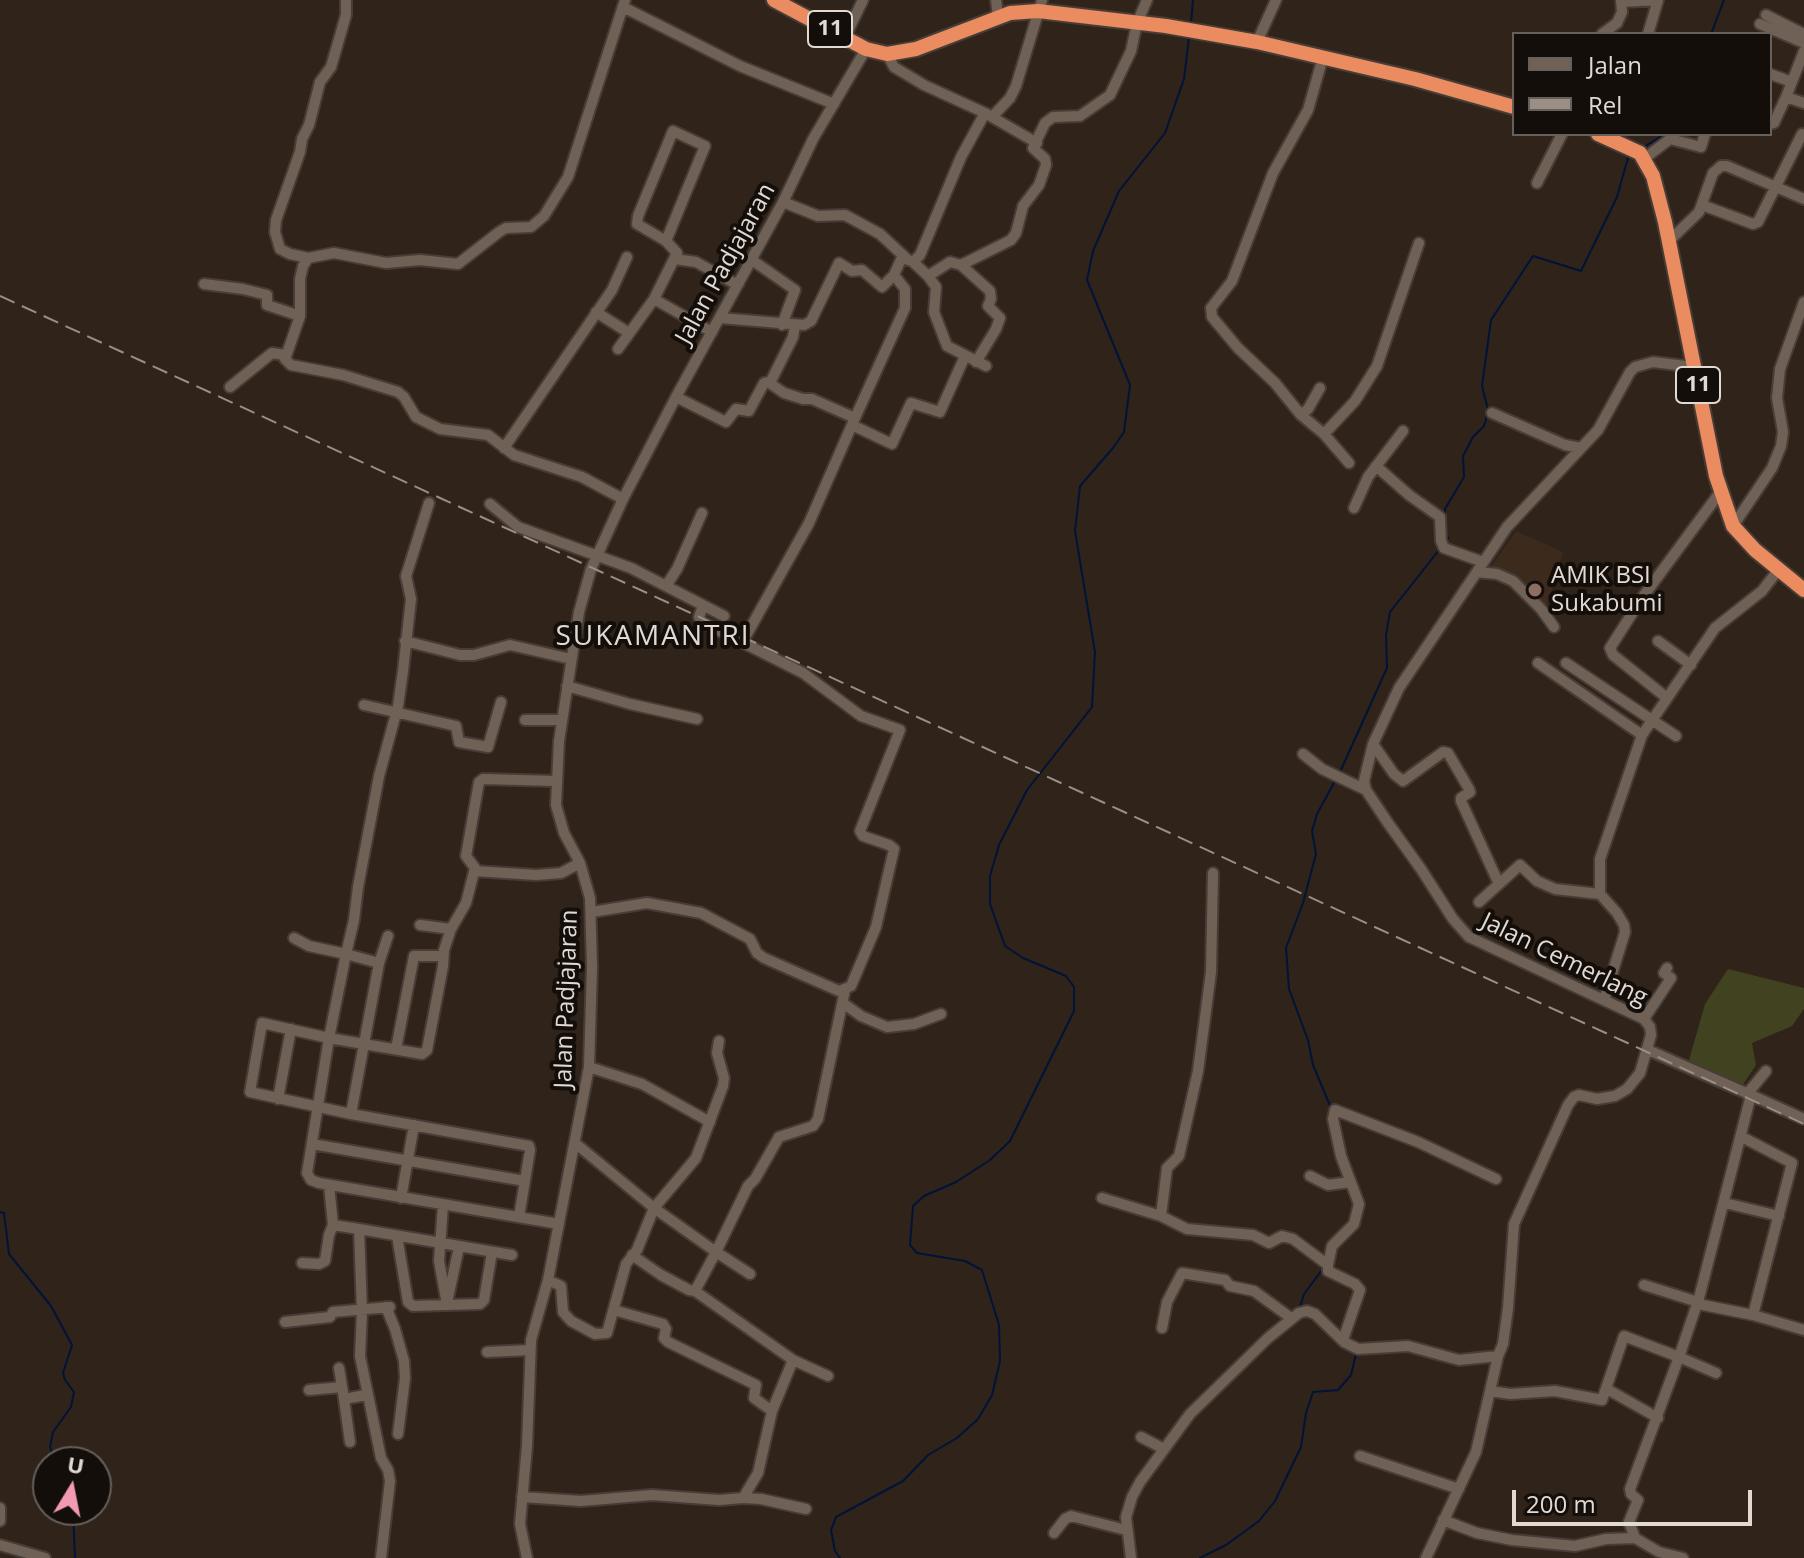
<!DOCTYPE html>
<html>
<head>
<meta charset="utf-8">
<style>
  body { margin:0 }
  #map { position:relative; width:1804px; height:1558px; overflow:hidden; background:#2f231a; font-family:"Open Sans",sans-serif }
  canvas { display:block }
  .legend { position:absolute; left:1512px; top:32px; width:260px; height:104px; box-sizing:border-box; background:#130e0a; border:2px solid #665f5a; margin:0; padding:10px 14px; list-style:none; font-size:24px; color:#e2d9d3 }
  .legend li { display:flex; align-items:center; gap:16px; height:40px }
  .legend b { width:40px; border:2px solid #665f5a }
  .north { position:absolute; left:32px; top:1446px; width:80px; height:80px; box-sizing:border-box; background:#130e0a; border:2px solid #665f5a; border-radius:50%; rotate:10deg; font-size:22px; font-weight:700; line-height:32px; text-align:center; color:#e2d9d3 }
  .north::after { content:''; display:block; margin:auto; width:28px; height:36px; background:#f29ab0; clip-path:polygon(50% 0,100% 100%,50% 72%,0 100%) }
  .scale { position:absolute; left:1512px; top:1490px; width:240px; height:36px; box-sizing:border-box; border:4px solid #e2d9d3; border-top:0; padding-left:10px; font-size:24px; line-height:28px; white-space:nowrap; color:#e2d9d3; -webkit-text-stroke:6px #130e0a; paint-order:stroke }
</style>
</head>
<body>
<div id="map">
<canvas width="1804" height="1558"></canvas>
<ul class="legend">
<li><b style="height:10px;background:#706157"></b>Jalan</li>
<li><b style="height:10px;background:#998f87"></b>Rel</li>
</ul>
<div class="north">U</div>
<div class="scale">200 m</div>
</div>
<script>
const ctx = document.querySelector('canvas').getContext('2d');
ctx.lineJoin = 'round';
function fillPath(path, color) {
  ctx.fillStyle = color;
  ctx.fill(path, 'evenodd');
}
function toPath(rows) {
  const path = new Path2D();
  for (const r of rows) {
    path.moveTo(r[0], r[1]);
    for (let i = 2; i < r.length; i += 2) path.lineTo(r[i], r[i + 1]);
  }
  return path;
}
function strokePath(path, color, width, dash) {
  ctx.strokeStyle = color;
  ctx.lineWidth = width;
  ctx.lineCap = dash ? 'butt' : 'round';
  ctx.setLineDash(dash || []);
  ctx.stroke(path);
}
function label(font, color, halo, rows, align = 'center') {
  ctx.font = font + ' "Open Sans",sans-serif';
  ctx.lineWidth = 8;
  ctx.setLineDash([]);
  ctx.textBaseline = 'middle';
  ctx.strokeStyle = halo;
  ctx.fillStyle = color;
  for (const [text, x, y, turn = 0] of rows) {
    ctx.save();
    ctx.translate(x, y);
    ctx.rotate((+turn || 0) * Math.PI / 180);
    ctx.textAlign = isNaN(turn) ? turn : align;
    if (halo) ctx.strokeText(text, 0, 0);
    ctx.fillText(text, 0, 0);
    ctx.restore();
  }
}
const built = toPath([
  [1516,531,1563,552,1545,613,1490,568]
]);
const green = toPath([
  [1728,969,1804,988,1804,1009,1792,1026,1752,1043,1756,1065,1742,1086,1689,1060,1705,1004]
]);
const stream = toPath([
  [1191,23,1193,0],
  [1711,34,1724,0],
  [1644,147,1665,134],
  [1488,410,1482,386,1491,320,1533,256,1581,271,1617,197,1629,154],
  [1445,516,1445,509,1464,477,1463,456,1473,437,1484,426,1487,416],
  [1445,531,1448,538,1445,542],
  [1340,772,1387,668,1386,635,1390,612,1439,550],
  [1331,1108,1313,1065,1308,1040,1289,989,1286,948,1303,903,1316,854,1312,831,1317,814,1335,781],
  [0,1212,4,1213,9,1254,51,1306,72,1345,63,1373,65,1380,74,1392,71,1407,53,1432,50,1447,55,1462],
  [1300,1307,1304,1294,1322,1270],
  [73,1510,75,1558],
  [840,1558,835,1551,831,1530,836,1517,903,1481,928,1455,957,1438,978,1419,992,1395,1000,1361,999,1325,982,1270,965,1261,917,1253,910,1245,913,1206,924,1196,956,1182,990,1160,1010,1141,1074,1011,1074,987,1066,976,1023,958,1005,946,990,904,990,876,999,845,1027,790,1092,707,1095,652,1075,531,1080,486,1113,448,1124,432,1130,385,1087,280,1093,251,1119,191,1165,133,1184,79,1189,37],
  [1200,1558,1226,1545,1259,1521,1275,1501,1301,1447,1306,1413,1313,1392,1338,1390,1351,1375,1356,1354]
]);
const minor = toPath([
  [996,0,998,17],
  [1621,2,1658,0,1648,34],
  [623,7,740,66,834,104],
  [1766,15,1804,34],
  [1760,24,1804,43],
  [1602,34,1617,23,1622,12,1621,0],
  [845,37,863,0],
  [1257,42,1276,0],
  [887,54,894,67,924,85,985,113,1037,143],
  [1323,57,1308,110,1273,173,1232,281,1211,308,1212,317,1238,348,1275,383,1301,415,1324,434,1355,401,1377,366,1419,243],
  [1770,74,1792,82],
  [1786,97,1804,103],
  [992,117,1010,98,1016,86,1042,0],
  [1770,124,1774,123,1786,97,1804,51],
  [1645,158,1670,139,1701,147,1705,134],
  [1537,183,1562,134],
  [783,202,818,216,845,215,880,234,908,260,914,261,920,255,961,157,985,113],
  [1702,205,1753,224,1758,222,1802,134],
  [666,241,705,146,673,131,638,216,637,224,666,241,677,253,654,299,712,332],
  [1669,241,1699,212,1713,173,1721,166,1727,166,1804,199],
  [308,258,290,254,280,249,275,232,276,220,300,152,302,139,309,125,320,82,331,67,346,15,346,0],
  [675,259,696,262,732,282,739,283],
  [752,260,795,290,782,325],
  [912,261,928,276,936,287,934,312,947,346,986,366],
  [961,265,990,291,991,299,988,306,1000,318,996,329,976,362],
  [928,276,950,262,961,265,1011,240,1016,233,1023,206,1039,185,1046,165,1045,159,1033,148,1045,123,1053,117,1080,116,1110,95,1131,51,1137,23,1147,0],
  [204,284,243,289,267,295,267,305,300,316],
  [596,312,629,333],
  [720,318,804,325,811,321,839,263,852,271,862,270,882,287,894,275],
  [618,349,654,299],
  [770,383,793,337,795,326],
  [230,387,272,353,285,355],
  [676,397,726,422,736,409,749,411,764,383,768,382,784,393,803,399,812,399,855,418,905,308,905,289,894,275,903,255],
  [1492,413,1565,445,1581,448],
  [1301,415,1308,409,1320,388],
  [852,425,892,444,911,403,940,412,965,356],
  [1324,434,1349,463],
  [504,448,612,290,627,257],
  [1376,466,1409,495,1440,517,1441,541,1444,548,1483,562],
  [623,499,582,477,514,455,488,435,440,429,416,417,404,397,398,392,343,375,291,365,285,359,300,316,300,279,303,266,308,258,334,253,386,263,420,260,458,264,499,232,506,228,531,227,544,216,568,177,625,0],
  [490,504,518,527,631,568,724,616],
  [1354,508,1368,477,1403,431],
  [1733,526,1772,468,1781,446,1783,432,1777,398,1780,369,1804,302],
  [1477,572,1497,574,1513,581,1541,609,1554,627],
  [666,586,677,569,702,513],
  [747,634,809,523,855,418],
  [405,641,460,655,474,655,510,645,571,659],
  [1658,641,1691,665],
  [1538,663,1642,735],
  [1566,663,1676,736],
  [567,686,630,704,697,719],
  [1667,698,1613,655,1610,648,1642,598,1721,491],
  [364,705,456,726,459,742,488,747,501,702],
  [525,720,562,720],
  [1373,744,1394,774,1403,781,1443,752,1448,753,1469,789,1470,792,1461,798,1461,801,1499,884],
  [1303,754,1322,769,1366,790],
  [555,781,483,779,479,782,466,856,475,868,466,903,451,929,444,950,443,966,427,1050,422,1054,329,1038,307,1173,311,1180,319,1183,559,1224],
  [474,871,536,875,561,873,580,863],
  [1479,902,1520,865,1537,881,1555,889,1600,894],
  [592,912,647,903,701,913,750,939,757,953,764,958,839,991,851,986,876,927,894,849,889,845,863,836,860,831,900,730,861,716,803,673,702,622,699,617,703,606],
  [420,925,451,929],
  [388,936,379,963,346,954,329,1038,262,1023,250,1092,351,1114,529,1146,530,1150,519,1217],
  [294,938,309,946,346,954,354,920,358,887,379,776,398,706,403,671,411,599,406,576,429,503],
  [1604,1000,1625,932,1624,925,1617,913,1600,894,1600,859,1642,735,1715,628,1762,591,1779,569],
  [843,1003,861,1016,887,1027,914,1024,941,1014],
  [1644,1019,1671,978,1664,973,1667,968],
  [396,1049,414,956,443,956],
  [589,1067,642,1084,710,1122],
  [1747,1094,1766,1071],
  [1751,1095,1804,1119],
  [278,1099,291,1029],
  [351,1114,379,963],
  [1742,1137,1792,1163,1753,1315],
  [575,1143,654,1208,716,1252,748,1186,755,1179,779,1137,813,1126,818,1119,845,990],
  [312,1144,525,1181],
  [1310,1176,1328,1185,1350,1182],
  [329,1185,333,1225,359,1229,362,1312,360,1356,381,1458,388,1470,390,1481,381,1558],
  [401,1198,414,1125],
  [1102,1198,1161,1216,1187,1229,1253,1235,1269,1243,1282,1236,1293,1239,1328,1265,1328,1271,1355,1284,1360,1290,1343,1340],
  [1725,1203,1779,1216],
  [443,1205,439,1261,447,1304],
  [1161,1216,1167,1168,1179,1156,1198,1071,1211,972,1213,873],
  [359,1229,512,1255],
  [397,1236,408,1302,413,1306,480,1304,484,1300,492,1252],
  [632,1255,661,1275,689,1290,695,1291],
  [302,1263,319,1264,325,1261,329,1235,333,1225],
  [1328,1265,1332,1246,1354,1224,1359,1204,1341,1156,1333,1119,1335,1110,1418,1142,1496,1179],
  [750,1274,716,1252,695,1291,793,1360,828,1376],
  [548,1280,561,1286,563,1312,571,1321,595,1334,607,1333,626,1264,637,1250,654,1208,696,1158,723,1086,724,1078,717,1053,719,1041],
  [1644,1285,1698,1302],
  [448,1298,459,1247],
  [1698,1304,1753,1315,1804,1330],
  [386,1307,395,1329,404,1361,405,1378,398,1434],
  [614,1310,663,1324,666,1329,664,1338,668,1342,756,1385,754,1398,772,1411],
  [285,1322,330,1317,333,1312,390,1307],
  [1162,1328,1167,1302,1182,1273,1225,1280,1230,1286,1254,1291,1291,1318],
  [487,1352,530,1350],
  [339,1368,344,1399,366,1395],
  [1607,1389,1658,1418],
  [309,1390,342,1387],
  [1490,1391,1510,1394,1555,1391,1602,1400,1624,1336,1679,1357,1699,1298,1751,1095,1648,1050],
  [344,1399,350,1442],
  [1141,1437,1164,1449],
  [1360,1456,1459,1489],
  [522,1497,581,1501,652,1495,719,1500,743,1498,758,1473,772,1411,793,1360],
  [743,1498,761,1499,806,1509],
  [0,1508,0,1521],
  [1443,1520,1477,1533,1512,1540,1575,1546,1606,1539,1635,1538],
  [1054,1533,1065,1519,1071,1516,1126,1530],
  [0,1545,45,1558],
  [527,1558,520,1524,527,1446,531,1340,548,1280,589,1067,592,967,590,898,580,863,564,833,556,805,559,741,579,612,591,569,623,499,676,397,783,202,813,139,866,49],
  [1131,1558,1126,1517,1132,1497,1140,1482,1190,1414,1268,1338,1299,1313,1307,1311,1315,1314,1344,1342,1358,1349,1408,1346,1459,1360,1498,1356,1503,1344,1508,1308,1514,1224,1568,1105,1574,1097,1579,1095,1597,1099,1615,1096,1627,1089,1640,1073,1651,1035,1650,1027,1644,1019,1469,937,1453,919,1421,869,1388,823,1366,790,1364,781,1373,744,1399,688,1507,527,1598,430,1630,372,1635,367,1653,362,1694,367],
  [1426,1558,1476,1452,1498,1356],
  [1683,1558,1659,1552,1635,1538,1629,1522,1638,1500,1631,1494,1630,1489,1679,1357,1716,1373]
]);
const highway = toPath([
  [774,0,866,49,887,54,916,49,1010,13,1038,11,1166,26,1257,42,1415,79,1514,107],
  [1598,134,1640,153,1653,176,1665,222,1716,476,1733,526,1755,550,1804,590]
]);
const rail = toPath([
  [0,296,1804,1124]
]);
const markers = [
  [1535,590,8,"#8d6e63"]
];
const shields = [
  [830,29,44],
  [1698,385,44]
];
const shieldNames = [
  ["11",830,29],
  ["11",1698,385]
];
const streetNames = [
  ["Jalan Padjajaran",726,264,-61],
  ["Jalan Cemerlang",1564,960,26],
  ["Jalan Padjajaran",567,999,-88]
];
const poiNames = [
  ["AMIK BSI",1551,576],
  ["Sukabumi",1551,604]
];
const quarterNames = [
  ["SUKAMANTRI",653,637]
];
fillPath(built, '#3c2a1d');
fillPath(green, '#41421f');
strokePath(stream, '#001338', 2);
strokePath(minor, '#483d36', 14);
strokePath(highway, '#483d36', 18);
strokePath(minor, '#706157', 10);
strokePath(highway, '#ea8b60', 14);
strokePath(rail, '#998f87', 2, [16, 8]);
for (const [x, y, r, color] of markers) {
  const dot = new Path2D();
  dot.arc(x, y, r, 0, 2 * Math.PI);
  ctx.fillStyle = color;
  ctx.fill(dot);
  strokePath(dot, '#130e0a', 3);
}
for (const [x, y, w] of shields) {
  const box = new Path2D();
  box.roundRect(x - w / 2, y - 18, w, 36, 6);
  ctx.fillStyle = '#130e0a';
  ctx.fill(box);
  strokePath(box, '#e2d9d3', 2);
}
label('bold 22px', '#e2d9d3', null, shieldNames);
label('24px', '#e2d9d3', '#130e0a', streetNames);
label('24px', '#e2d9d3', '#130e0a', poiNames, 'left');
ctx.letterSpacing = '2px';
label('28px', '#e2d9d3', '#130e0a', quarterNames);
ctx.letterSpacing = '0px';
</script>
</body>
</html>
